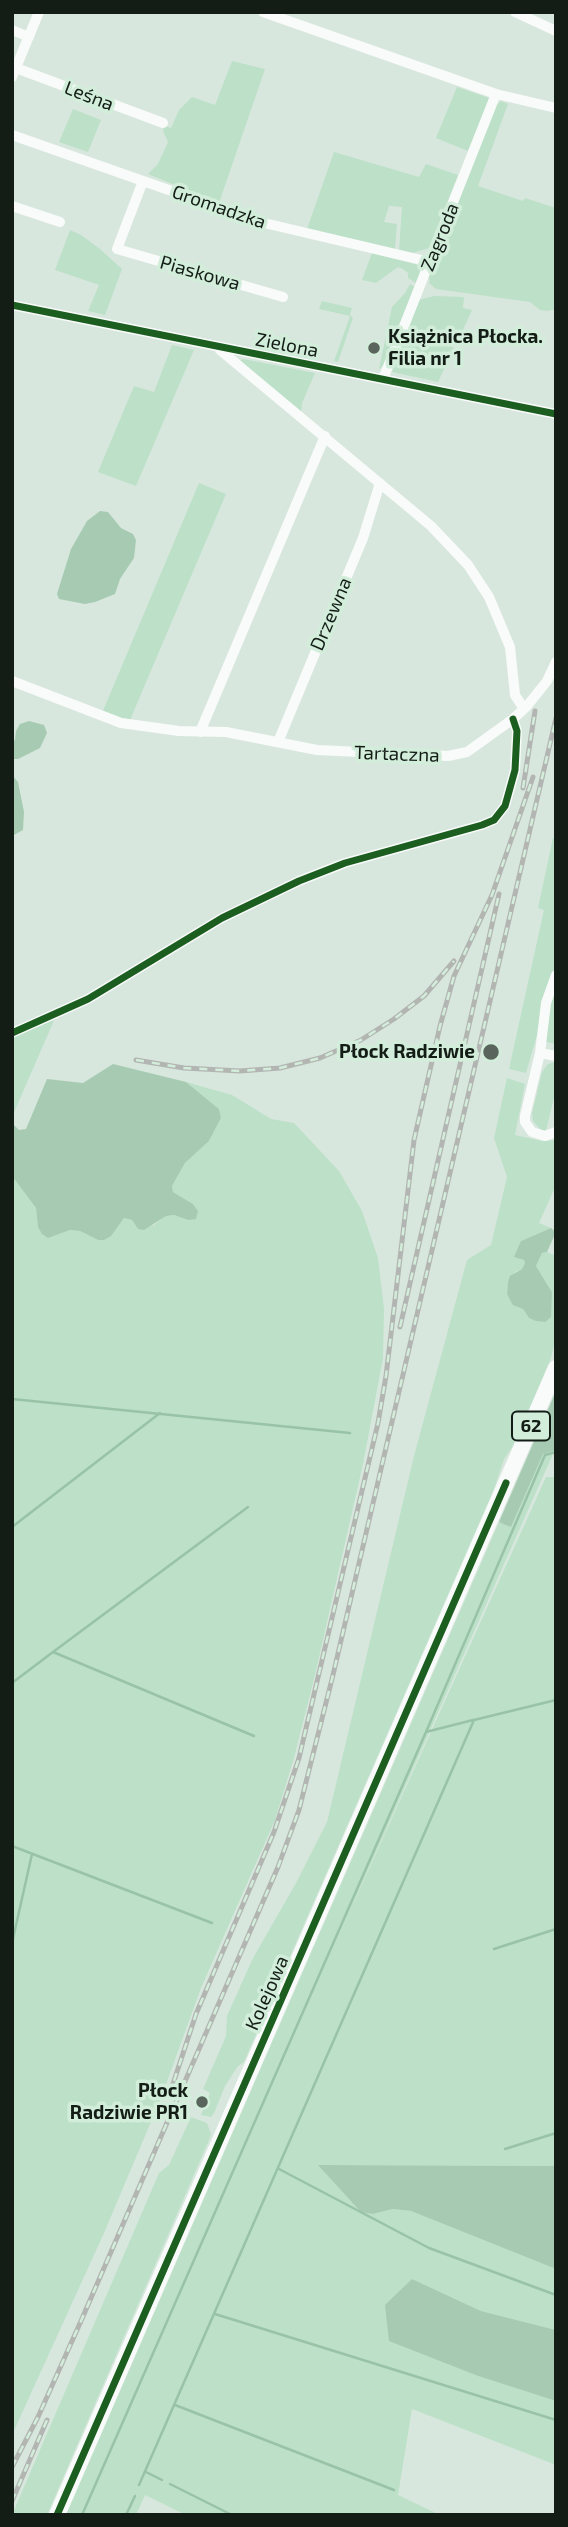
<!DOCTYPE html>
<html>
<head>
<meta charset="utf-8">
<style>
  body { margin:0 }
  #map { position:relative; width:568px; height:2527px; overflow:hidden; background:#d8e7dd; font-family:"Exo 2",sans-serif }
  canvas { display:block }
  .frame { position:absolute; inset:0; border:14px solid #131d16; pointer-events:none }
</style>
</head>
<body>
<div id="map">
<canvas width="568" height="2527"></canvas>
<div class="frame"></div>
</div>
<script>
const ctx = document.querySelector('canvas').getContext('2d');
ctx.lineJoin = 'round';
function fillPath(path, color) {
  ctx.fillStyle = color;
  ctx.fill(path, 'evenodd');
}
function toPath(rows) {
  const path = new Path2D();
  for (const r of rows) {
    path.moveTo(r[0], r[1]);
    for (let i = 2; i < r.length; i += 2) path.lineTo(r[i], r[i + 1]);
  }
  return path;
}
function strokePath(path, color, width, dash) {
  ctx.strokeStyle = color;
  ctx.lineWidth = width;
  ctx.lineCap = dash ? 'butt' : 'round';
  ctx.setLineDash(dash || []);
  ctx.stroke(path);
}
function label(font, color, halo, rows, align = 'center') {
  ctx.font = font + ' "Exo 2",sans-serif';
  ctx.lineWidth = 7;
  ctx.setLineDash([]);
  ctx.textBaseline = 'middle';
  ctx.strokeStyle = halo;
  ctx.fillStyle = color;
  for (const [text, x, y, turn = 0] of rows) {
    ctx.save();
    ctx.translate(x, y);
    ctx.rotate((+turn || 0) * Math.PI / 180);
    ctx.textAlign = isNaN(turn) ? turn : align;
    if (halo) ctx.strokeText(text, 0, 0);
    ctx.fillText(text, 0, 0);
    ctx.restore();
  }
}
const green = toPath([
  [232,61,265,69,219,203,148,174,158,164,168,142,163,131,165,126,171,128,179,110,192,97,215,105],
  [457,87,489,98,468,151,436,138],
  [501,101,508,104,478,186,523,201,525,198,556,208,556,309,548,311,540,310,530,302,436,289,429,283,430,280,428,278,495,106],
  [73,109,101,120,88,152,59,142],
  [334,152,419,177,426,164,458,175,429,248,412,253,399,251,402,207,389,206,384,222,397,224,395,250,307,229],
  [70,230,81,235,100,249,122,269,105,315,88,311,99,285,55,270],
  [372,253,418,265,420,272,416,283,408,278,408,273,403,269,398,267,376,283,362,280],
  [410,284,415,287,383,366,379,369,392,307,405,293],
  [434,296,464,297,463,308,472,310,462,332,454,329,447,344,454,348,438,382,392,372,419,300],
  [322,301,352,308,350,315,353,318,338,362,334,361,350,316,319,309],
  [172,345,194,350,136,486,98,472,134,386,154,392],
  [243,359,315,373,302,403,301,413,240,360],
  [199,483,226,494,130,720,102,713],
  [553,838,556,838,556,969,526,1073,509,1069,544,910,538,908],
  [556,984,556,1044,542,1041,548,1008],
  [54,1020,52,1025,12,1117,12,1037],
  [556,1062,556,1089,546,1131,541,1130,533,1121,532,1113,542,1072,548,1064],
  [507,1078,525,1084,515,1135,542,1141,556,1140,556,1185,539,1223,551,1228,521,1241,520,1259,524,1260,525,1263,522,1269,515,1272,508,1282,507,1294,510,1300,523,1309,529,1318,545,1322,551,1310,550,1288,536,1266,542,1253,547,1252,556,1256,556,1336,551,1358,513,1446,504,1459,494,1489,244,2062,238,2066,225,2086,214,2113,211,2117,201,2115,210,2093,203,2089,226,2036,227,2016,253,1958,296,1883,327,1822,414,1456,467,1260,491,1245,507,1177,494,1138],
  [186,1082,232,1095,271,1119,294,1123,339,1171,362,1211,378,1258,384,1309,383,1358,363,1464,315,1675,294,1758,275,1820,201,1988,161,2098,104,2233,12,2435,12,1176,36,1208,38,1227,56,1235,70,1230,80,1231,98,1240,104,1240,124,1218,132,1220,138,1229,154,1225,165,1216,174,1215,188,1220,198,1211,193,1204,173,1192,172,1186,185,1163,209,1141,221,1118,219,1109],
  [548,1450,556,1450,556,1454,553,1454,337,1940,546,1477,556,1477,556,2166,319,2165,373,2214,393,2209,411,2211,556,2269,556,2330,481,2311,412,2279,390,2341,478,2376,556,2401,556,2465,412,2409,398,2495,440,2515,186,2515,145,2495,136,2515,66,2515,499,1522,511,1527,543,1453],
  [191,2117,207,2123,211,2134,209,2140,47,2515,12,2515,159,2173,169,2165]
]);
const forest = toPath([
  [100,511,108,512,121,528,133,534,136,540,134,558,120,579,115,594,95,602,85,604,59,599,57,594,71,549,87,521],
  [29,721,44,725,47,733,40,748,18,759,12,759,12,743,15,740,16,731,20,724],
  [12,775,18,782,24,812,23,830,12,836],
  [113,1064,186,1082,219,1109,221,1118,209,1141,185,1163,172,1186,173,1192,193,1204,198,1211,196,1219,188,1220,174,1215,166,1216,144,1230,138,1229,132,1220,124,1218,111,1236,104,1240,98,1240,80,1231,70,1230,48,1238,42,1234,38,1227,36,1208,12,1176,12,1123,19,1130,26,1129,47,1079,83,1083],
  [551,1228,556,1232,547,1252,542,1253,536,1266,552,1292,551,1317,545,1322,536,1321,529,1318,523,1309,513,1305,510,1300,507,1294,508,1282,510,1276,522,1269,525,1263,524,1260,514,1257,521,1241],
  [556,1391,556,1450,543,1454,511,1527,508,1526,499,1522],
  [318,2165,556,2166,556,2269,411,2211,393,2209,373,2214,361,2212],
  [412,2279,481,2311,556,2330,556,2401,478,2376,389,2341,385,2305]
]);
const stream = toPath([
  [12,1399,350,1433],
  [12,1527,160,1413],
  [53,1652,248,1507],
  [12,1683,53,1652,254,1736],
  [473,1720,426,1732,545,1455,556,1452],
  [12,1846,212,1923],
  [12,1943,32,1854],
  [494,1949,556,1929],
  [505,2149,556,2133],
  [279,2169,429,2248,556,2295],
  [215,2314,556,2420],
  [175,2405,394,2490],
  [146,2472,162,2480],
  [170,2484,232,2515],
  [139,2485,474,1720,556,1700],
  [82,2515,426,1732],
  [126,2515,135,2496]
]);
const street = toPath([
  [263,12,496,94,383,379],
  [515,12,556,31],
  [12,30,29,37],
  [16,68,163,123],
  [12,77,39,12],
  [496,94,556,108],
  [12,135,260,222,430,262],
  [143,181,117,249,283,297],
  [12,206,60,222],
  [12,305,556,414],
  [220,350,431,526,468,565,489,597,510,647,515,695,524,709],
  [12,681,121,723,179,731,226,732,317,750,448,756,467,752,513,719,527,706,547,681,556,662],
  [200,732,325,436],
  [278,742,363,538,380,483],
  [556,975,546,1003,540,1053,525,1116,525,1122,532,1132,545,1136,556,1132],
  [12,1033,88,999,222,918,299,881,345,863,482,825,494,820,505,806,515,770,517,731,513,719],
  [540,1053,556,1056]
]);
const primary = toPath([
  [57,2515,556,1368]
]);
const rail = toPath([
  [523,788,535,711],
  [136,1060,184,1068,240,1071,280,1068,320,1058,361,1040,394,1019,424,996,454,961],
  [400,1327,499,894],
  [169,2096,196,2014,274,1832,299,1758,378,1423,386,1376,414,1140,440,1026,454,976,492,895,533,777],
  [12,2467,38,2417,81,2321,278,1867,299,1810,333,1675,556,718],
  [12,2501,47,2420]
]);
const cycleway = toPath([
  [12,305,556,414],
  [12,1033,88,999,222,918,299,881,345,863,482,825,494,820,505,806,515,770,517,731,513,719],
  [57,2515,506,1483]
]);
const markers = [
  [374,348,7,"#58645c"],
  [491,1052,9,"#58645c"],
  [202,2102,7,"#58645c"]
];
const shields = [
  [531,1426,38]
];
const shieldNames = [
  ["62",531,1426]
];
const streetNames = [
  ["Leśna",89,96,21],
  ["Gromadzka",219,207,19],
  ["Zagroda",440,237,-68],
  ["Piaskowa",200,273,16],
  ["Zielona",287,345,11],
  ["Drzewna",331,614,-67],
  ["Tartaczna",397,754,2],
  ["Kolejowa",267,1993,-66]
];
const poiNames = [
  ["Książnica Płocka.",388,337,"left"],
  ["Filia nr 1",388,359,"left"],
  ["Płock Radziwie",475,1052],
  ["Płock",188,2091],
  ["Radziwie PR1",188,2113]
];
fillPath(green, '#bce0c8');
fillPath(forest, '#a6cbb2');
strokePath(stream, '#98c3a6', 2.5);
strokePath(street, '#f9fbfa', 10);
strokePath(primary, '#f9fbfa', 16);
strokePath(rail, '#b2b5b2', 5);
strokePath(rail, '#d2edda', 2.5, [8]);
strokePath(cycleway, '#1b5e20', 7);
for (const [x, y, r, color] of markers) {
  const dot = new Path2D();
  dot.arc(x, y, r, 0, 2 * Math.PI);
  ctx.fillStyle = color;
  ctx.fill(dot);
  strokePath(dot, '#d2edda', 2.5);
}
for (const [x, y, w] of shields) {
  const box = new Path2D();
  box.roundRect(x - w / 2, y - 14.5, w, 29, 5);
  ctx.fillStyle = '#d2edda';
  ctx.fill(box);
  strokePath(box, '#131d16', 2);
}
label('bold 18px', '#131d16', null, shieldNames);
label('19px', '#131d16', '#d2edda', streetNames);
label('bold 19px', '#131d16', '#d2edda', poiNames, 'right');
</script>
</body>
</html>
